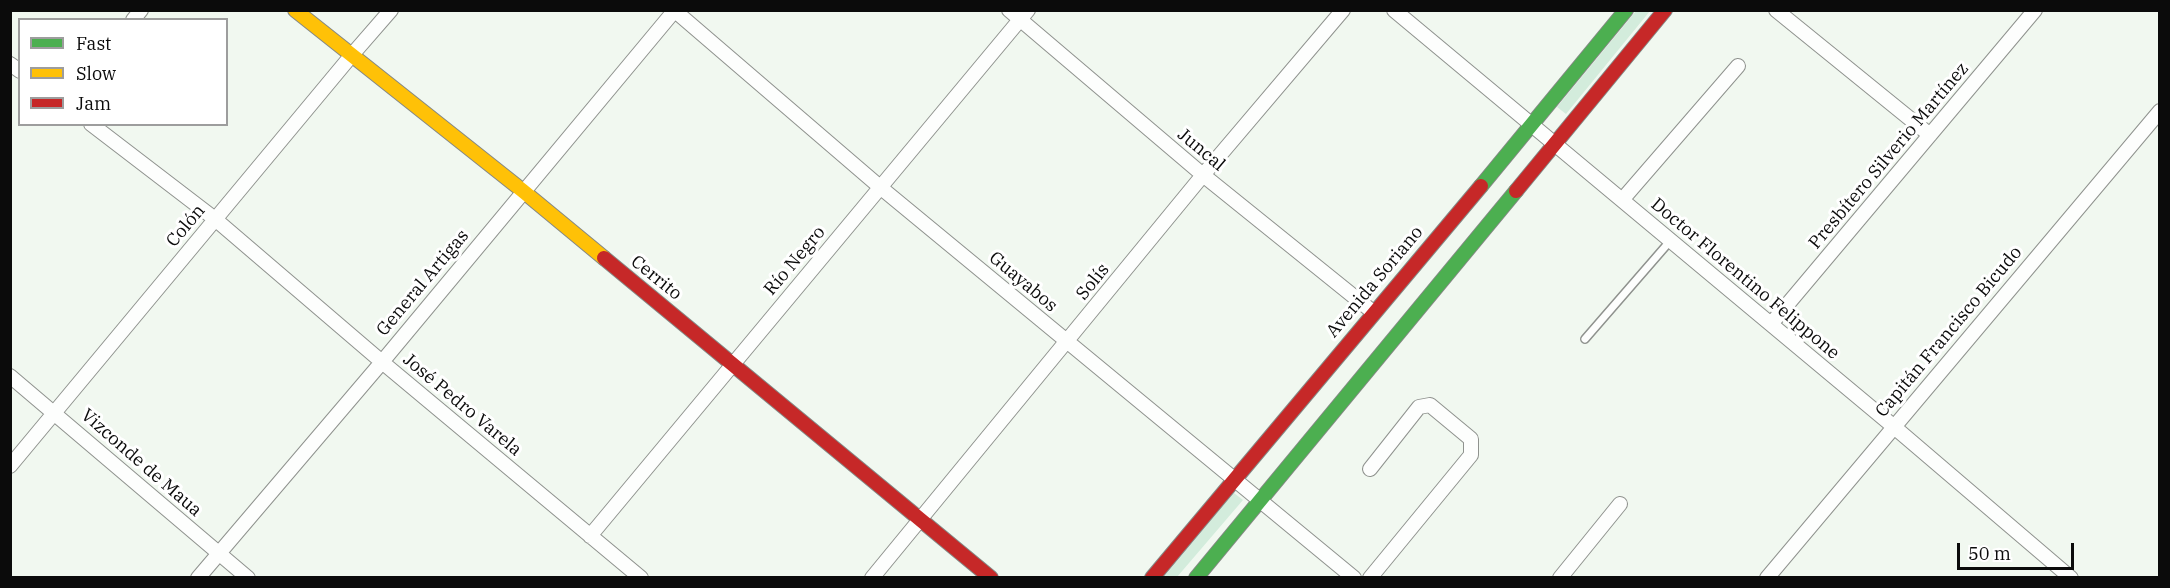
<!DOCTYPE html>
<html>
<head>
<meta charset="utf-8">
<style>
  body { margin:0 }
  #map { position:relative; width:2170px; height:588px; overflow:hidden; background:#f1f8f0; font-family:"IBM Plex Serif",serif }
  canvas { display:block }
  .frame { position:absolute; inset:0; border:12px solid #0b0b0b; pointer-events:none }
  .legend { position:absolute; left:18px; top:18px; width:210px; height:108px; box-sizing:border-box; background:#fff; border:2px solid #9d9d9d; margin:0; padding:8px 10px; list-style:none; font-size:18px; color:#0b0b0b }
  .legend li { display:flex; align-items:center; gap:12px; height:30px }
  .legend b { width:30px; border:2px solid #9d9d9d }
  .scale { position:absolute; left:1957px; top:543px; width:117px; height:27px; box-sizing:border-box; border:3px solid #0b0b0b; border-top:0; padding-left:8px; font-size:18px; line-height:21px; white-space:nowrap; color:#0b0b0b; -webkit-text-stroke:4px #fff; paint-order:stroke }
</style>
</head>
<body>
<div id="map">
<canvas width="2170" height="588"></canvas>
<div class="frame"></div>
<ul class="legend">
<li><b style="height:8px;background:#4caf50"></b>Fast</li>
<li><b style="height:8px;background:#ffc107"></b>Slow</li>
<li><b style="height:8px;background:#c62828"></b>Jam</li>
</ul>
<div class="scale">50 m</div>
</div>
<script>
const ctx = document.querySelector('canvas').getContext('2d');
ctx.lineJoin = 'round';
function fillPath(path, color) {
  ctx.fillStyle = color;
  ctx.fill(path, 'evenodd');
}
function toPath(rows) {
  const path = new Path2D();
  for (const r of rows) {
    path.moveTo(r[0], r[1]);
    for (let i = 2; i < r.length; i += 2) path.lineTo(r[i], r[i + 1]);
  }
  return path;
}
function strokePath(path, color, width, dash) {
  ctx.strokeStyle = color;
  ctx.lineWidth = width;
  ctx.lineCap = dash ? 'butt' : 'round';
  ctx.setLineDash(dash || []);
  ctx.stroke(path);
}
function label(font, color, halo, rows, align = 'center') {
  ctx.font = font + ' "IBM Plex Serif",serif';
  ctx.lineWidth = 6;
  ctx.setLineDash([]);
  ctx.textBaseline = 'middle';
  ctx.strokeStyle = halo;
  ctx.fillStyle = color;
  for (const [text, x, y, turn = 0] of rows) {
    ctx.save();
    ctx.translate(x, y);
    ctx.rotate((+turn || 0) * Math.PI / 180);
    ctx.textAlign = isNaN(turn) ? turn : align;
    if (halo) ctx.strokeText(text, 0, 0);
    ctx.fillText(text, 0, 0);
    ctx.restore();
  }
}
const green = toPath([
  [1636,11,1650,11,1566,114,1557,107],
  [1234,493,1243,500,1177,577,1163,578]
]);
const lane = toPath([
  [1585,339,1671,240]
]);
const street = toPath([
  [674,10,880,187,1354,578],
  [1009,10,1203,175,1373,312],
  [1394,10,1893,426,2071,578],
  [1776,10,1930,135],
  [133,20,141,10],
  [10,64,20,71],
  [91,124,215,219,382,362,641,578],
  [1622,200,1738,66],
  [1771,324,2035,10],
  [10,376,248,578],
  [10,466,351,56,391,10],
  [1370,469,1419,407,1430,405,1471,439,1471,455,1370,578],
  [590,536,1028,10],
  [198,578,382,362,675,10],
  [872,578,1203,175,1343,10],
  [1560,578,1620,504],
  [1767,578,2160,111]
]);
const fast = toPath([
  [1481,186,1626,10],
  [1196,578,1516,191]
]);
const slow = toPath([
  [295,10,523,191,604,258]
]);
const jam = toPath([
  [1516,191,1665,10],
  [604,258,991,578],
  [1152,578,1481,186]
]);
const streetNames = [
  ["Juncal",1201,150,40],
  ["Presbítero Silverio Martínez",1889,156,-50],
  ["Colón",186,226,-50],
  ["Río Negro",795,261,-50],
  ["Cerrito",656,278,39],
  ["Doctor Florentino Felippone",1745,279,40],
  ["Guayabos",1023,282,40],
  ["Solís",1093,282,-51],
  ["Avenida Soriano",1375,282,-50],
  ["General Artigas",423,283,-50],
  ["Capitán Francisco Bicudo",1949,332,-50],
  ["José Pedro Varela",462,405,40],
  ["Vizconde de Maua",141,463,41]
];
fillPath(green, '#d3ecdc');
strokePath(lane, '#8f928e', 10);
strokePath(street, '#8f928e', 16);
strokePath(fast, '#858885', 16);
strokePath(slow, '#858885', 16);
strokePath(jam, '#858885', 16);
strokePath(lane, '#fdfefd', 7);
strokePath(street, '#fdfefd', 14);
strokePath(fast, '#4caf50', 14);
strokePath(slow, '#ffc107', 14);
strokePath(jam, '#c62828', 14);
label('18px', '#0b0b0b', '#fff', streetNames);
</script>
</body>
</html>
